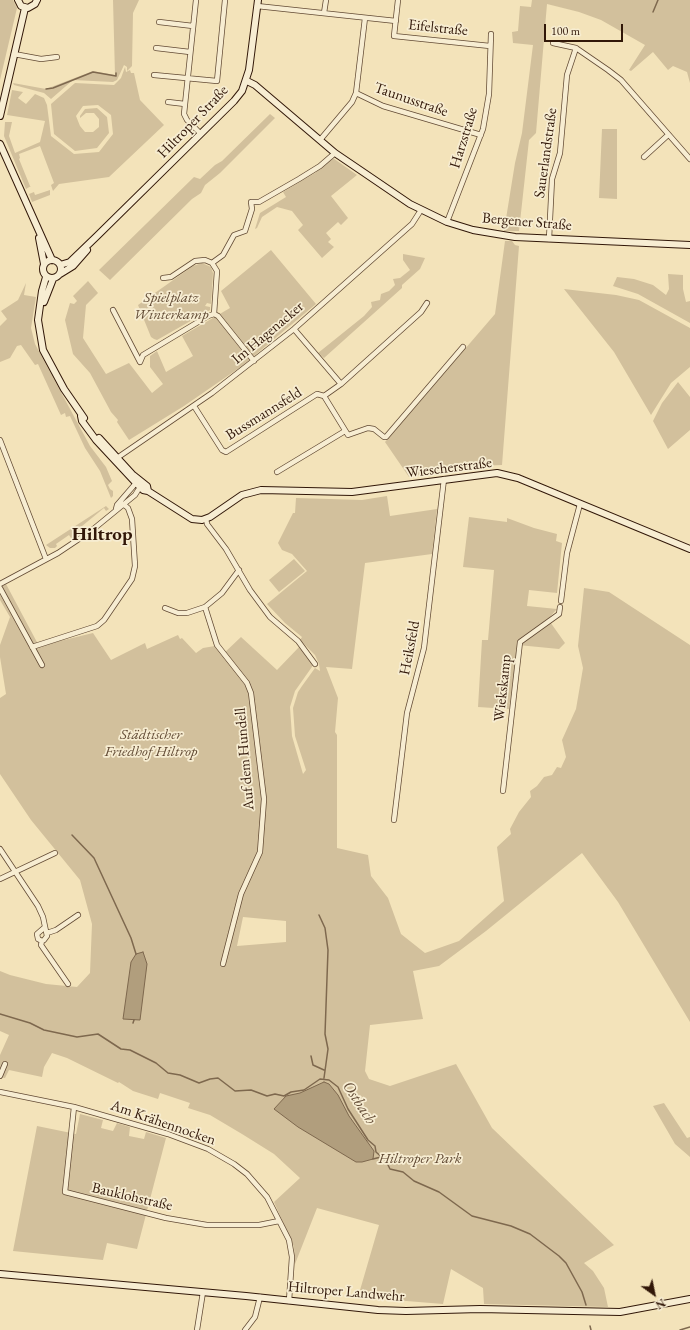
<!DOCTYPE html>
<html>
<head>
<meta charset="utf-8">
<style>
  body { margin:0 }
  #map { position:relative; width:690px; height:1330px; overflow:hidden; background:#f3e3ba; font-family:"EB Garamond",serif }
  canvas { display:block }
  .north { position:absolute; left:634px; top:1274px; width:40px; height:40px; -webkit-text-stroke:3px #f7edd2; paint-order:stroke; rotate:147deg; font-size:11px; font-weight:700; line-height:16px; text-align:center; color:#311708 }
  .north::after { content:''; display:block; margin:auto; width:14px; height:18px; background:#311708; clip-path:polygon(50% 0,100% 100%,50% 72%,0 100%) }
  .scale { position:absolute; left:544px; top:24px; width:79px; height:18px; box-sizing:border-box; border:2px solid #311708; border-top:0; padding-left:5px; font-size:12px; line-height:14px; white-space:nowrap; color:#311708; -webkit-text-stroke:3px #f7edd2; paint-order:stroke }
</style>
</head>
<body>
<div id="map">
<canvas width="690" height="1330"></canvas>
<div class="north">N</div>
<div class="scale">100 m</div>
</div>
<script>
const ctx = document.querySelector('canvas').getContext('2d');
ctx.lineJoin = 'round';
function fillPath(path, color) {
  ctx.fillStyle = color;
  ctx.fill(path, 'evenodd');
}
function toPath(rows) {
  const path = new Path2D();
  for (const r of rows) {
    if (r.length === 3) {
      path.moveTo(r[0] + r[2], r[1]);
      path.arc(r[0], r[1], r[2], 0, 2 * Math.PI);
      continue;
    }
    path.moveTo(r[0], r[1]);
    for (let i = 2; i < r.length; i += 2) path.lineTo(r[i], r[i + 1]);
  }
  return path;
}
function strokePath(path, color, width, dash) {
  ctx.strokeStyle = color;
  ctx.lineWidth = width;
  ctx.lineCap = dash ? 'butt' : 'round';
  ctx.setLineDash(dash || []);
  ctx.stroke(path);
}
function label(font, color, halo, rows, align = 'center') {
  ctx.font = font + ' "EB Garamond",serif';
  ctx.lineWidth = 3.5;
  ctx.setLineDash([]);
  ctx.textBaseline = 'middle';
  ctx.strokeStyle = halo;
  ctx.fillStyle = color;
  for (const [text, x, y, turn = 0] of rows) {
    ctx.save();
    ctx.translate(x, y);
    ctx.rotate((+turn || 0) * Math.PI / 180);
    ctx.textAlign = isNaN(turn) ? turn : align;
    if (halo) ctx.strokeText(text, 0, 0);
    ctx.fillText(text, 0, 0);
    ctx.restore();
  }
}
const green = toPath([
  [0,0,13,0,17,8,0,80],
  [113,0,139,0,133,13,132,66,127,71,127,67,124,65,117,80,113,82,73,80,51,99,44,93,14,85,13,83,46,89,93,71,115,75],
  [532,0,690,0,690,83,687,72,673,66,668,70,653,52,631,71,629,70,645,45,601,20,579,12,547,4,536,133,529,140,519,231,504,231,515,163,522,133,533,45,513,43,512,32,518,31,520,6,531,7],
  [125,67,126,72,130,70,131,73,134,73,140,100,164,125,109,177,59,184,53,191,51,185,54,183,40,146,19,154,20,158,19,159,30,186,31,186,26,189,4,136,5,122,12,122,9,136,15,153,40,142,45,121,7,115,12,90,23,92,18,98,26,104,35,94,44,98,47,105,51,136,74,154,99,152,113,134,111,115,98,105,83,106,76,116,80,126,85,132,93,132,99,127,99,119,94,113,86,113,80,118,80,116,85,109,97,108,107,117,109,133,97,148,75,151,54,134,51,104,75,83,114,85,121,78],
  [270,114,275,118,220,173,205,185,201,193,192,199,110,280,99,270,194,177,200,179,215,165,222,161],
  [602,129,617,129,617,199,599,198],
  [333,158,357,175,331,196,348,218,341,225,338,222,326,233,331,239,328,242,334,247,322,258,298,230,303,225,292,211,277,207,262,217,257,228,255,229,260,213,286,197,283,192,315,173],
  [50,190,50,195,32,202,29,194,34,192,35,195],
  [505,241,512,241,515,245,519,246,502,465,477,466,409,477,385,442,495,314],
  [271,250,316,304,242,366,184,406,129,440,117,422,118,420,111,412,90,373,73,354,65,320,70,303,74,304,77,301,73,296,88,281,98,293,86,305,83,338,106,374,129,363,152,393,163,384,150,367,150,356,157,351,166,372,193,356,182,336,230,308,221,291],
  [403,254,425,258,420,269,402,285,402,288,324,358,318,353,364,316,372,307,371,302,380,300,381,294,389,291,395,285,393,279,400,278,410,270,403,260],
  [202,263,211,267,213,273,211,304,207,303,205,306,210,307,210,310,157,340,154,339,151,337,138,305,193,266],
  [668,274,683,275,683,289,686,302,690,301,690,323,638,294,613,286,617,277,634,279,653,285,666,295,669,289],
  [26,283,24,295,36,297,31,328,35,344,90,446,106,467,112,481,108,485,110,489,113,491,113,496,111,498,100,471,85,448,70,416,66,417,65,413,61,415,38,364,35,365,21,345,17,346,10,358,0,362,0,326,7,319,1,311,18,300],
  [564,289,616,295,639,300,690,328,690,367,671,383,651,415,614,352],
  [678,382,690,397,690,430,668,449,653,421,662,403],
  [387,496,390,516,437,509,432,554,365,563,352,669,326,667,338,698,335,732,337,735,337,848,368,855,371,876,388,898,401,934,425,953,459,941,504,901,497,847,511,834,510,829,519,812,531,797,530,791,537,786,544,777,552,775,557,767,561,768,566,757,562,740,576,709,583,668,578,646,584,588,609,592,690,645,690,1022,618,902,582,853,486,931,439,966,413,971,423,1019,370,1025,365,1071,369,1079,390,1086,456,1064,492,1128,614,1245,584,1263,593,1271,604,1288,608,1307,484,1304,483,1288,451,1269,443,1304,358,1297,379,1225,317,1208,295,1264,294,1247,274,1202,300,1178,274,1154,242,1134,210,1115,188,1108,190,1103,160,1093,158,1099,133,1091,119,1082,118,1083,67,1058,52,1053,44,1067,42,1077,9,1070,5,1078,0,1077,0,1055,9,1035,0,1031,0,971,10,975,46,984,77,987,90,973,92,924,80,880,31,820,0,774,0,698,6,694,0,657,0,645,10,617,0,600,0,588,6,584,39,646,93,633,111,660,145,643,147,649,178,635,180,639,182,638,196,653,203,648,215,646,222,655,241,637,277,670,300,646,314,664,295,691,290,707,292,736,303,774,306,770,295,736,293,708,298,692,302,686,315,668,320,671,319,664,315,655,300,640,302,637,285,623,267,604,307,571,292,554,282,550,278,543,293,513,295,513,296,498,362,500],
  [243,917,286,921,286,942,237,946],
  [106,506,109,509,106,511,104,508,76,531,78,533,71,538,69,535,56,544,57,546,55,548,50,548,46,545],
  [469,517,507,522,507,518,534,528,557,534,556,541,562,543,557,593,529,590,527,606,557,609,548,619,565,643,559,649,518,645,509,709,478,707,482,640,488,640,494,570,463,567],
  [294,559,305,571,279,592,269,580],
  [664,1103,687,1138,690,1137,690,1157,675,1144,653,1106],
  [80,1114,103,1120,101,1128,113,1131,117,1123,130,1127,129,1136,144,1139,146,1132,166,1138,137,1249,107,1243,103,1260,13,1251,37,1126,76,1134]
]);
const water = toPath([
  [143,952,147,964,140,1020,123,1019,131,962,136,954,143,952],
  [324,1082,329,1084,338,1095,349,1116,374,1151,373,1159,362,1162,356,1162,298,1127,274,1109,286,1096,300,1093,324,1082]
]);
const stream = toPath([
  [653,12,658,0],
  [46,89,53,88,93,72,116,76,116,73],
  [72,835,94,858,131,938,136,954],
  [319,915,325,928,328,950,325,1034,328,1049,324,1078],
  [0,1014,30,1023,44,1030,77,1037,98,1034,121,1049,130,1050,156,1063,168,1073,180,1075,199,1083,210,1079,218,1078,235,1091,251,1090,267,1096,275,1094,284,1096,291,1092,304,1090,320,1079,329,1080,338,1087,348,1109,368,1140,375,1146,376,1152,386,1161,390,1169,403,1172,414,1181,439,1192,472,1216,511,1226,530,1234,559,1256,566,1263,582,1292,586,1305],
  [133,1023,134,1020],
  [311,1056,313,1065,324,1070],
  [373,1159,381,1157],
  [590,1326,591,1330],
  [680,1330,690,1327]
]);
const street = toPath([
  [196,0,184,114,187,120,201,134],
  [398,0,394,36,490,46],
  [257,6,396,21],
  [324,13,326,0],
  [159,22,193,26],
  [553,43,576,48,608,70,621,80,690,159],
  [156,48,190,52],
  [14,54,41,59,57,57],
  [154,75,217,81,225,0],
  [356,93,383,106,481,135],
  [168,102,185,104],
  [320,140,352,102,356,93,365,18],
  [644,157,668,135],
  [447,222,483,129,489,94,491,34],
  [549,239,552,179,560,153,567,75,576,48],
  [212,263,223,255,234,235,245,231,252,209,251,202,259,202,299,179,320,166,335,153],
  [163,278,171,277,195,261,205,260,212,263,217,271,214,314],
  [113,310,140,362],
  [294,329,341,384],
  [140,362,143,355,208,316,214,314,218,316,254,361],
  [324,396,348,435,368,428,374,429,384,437,386,437,463,347],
  [194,406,222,450,226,452,317,394,324,396,341,384,421,312,427,303],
  [0,440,46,559],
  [117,458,212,393,294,329,412,224,421,210],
  [277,472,345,431],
  [206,519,207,524,226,549,250,590,270,617,298,641,315,664],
  [0,584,58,553,91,531,135,495,140,487,141,482,136,483,117,505,116,509],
  [0,588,42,665],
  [561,601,567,553,580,504],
  [205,607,217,645,247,683,251,693,264,799,260,852,241,894,223,964],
  [165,608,178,613,187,613,205,607,222,593,239,570],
  [32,647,97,626,104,620,132,579,135,566,132,519,128,508,123,504],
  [503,791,520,642,559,614,560,607],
  [394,820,407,713,424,648,444,479],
  [0,849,38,906,43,917,47,936,44,940,42,941,38,939,37,934,45,927],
  [0,879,55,853],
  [47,933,56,930,78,915],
  [42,941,41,945,68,984],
  [0,1076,5,1064],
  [0,1092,74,1107,168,1134,208,1149,234,1164,247,1174,267,1197,289,1240,292,1257,289,1301],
  [74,1107,65,1192,166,1218,207,1225,259,1225,279,1221],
  [197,1330,203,1292],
  [245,1330,255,1317,260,1297]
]);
const secondary = toPath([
  [18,0,21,6,28,8,35,4,37,0],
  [247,81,255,85,335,153,363,172,410,204,447,222,473,230,515,237,690,245],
  [0,116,25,8],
  [0,144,52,260],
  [39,238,44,264],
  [52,269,9],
  [60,265,70,262,97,236,234,101,242,91,249,70,258,0],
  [60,274,73,266,87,250],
  [46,277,42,291,38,320,43,350,64,389,84,418],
  [44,302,53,279],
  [81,416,82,421,96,440,136,483,143,490,148,491,192,519,202,520,210,517,242,495,261,490,352,492,497,473,518,478,690,549],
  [99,438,132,474,147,486,148,491],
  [0,1274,246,1296,378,1310,406,1311,480,1309,620,1312,690,1299]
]);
const streetNames = [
  ["Eifelstraße",438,28,6],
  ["Taunusstraße",411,100,19],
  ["Hiltroper Straße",193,122,-46],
  ["Harzstraße",464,138,-73],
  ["Sauerlandstraße",546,153,-82],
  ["Bergener Straße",527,222,5],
  ["Im Hagenacker",268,333,-40],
  ["Bussmannsfeld",264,414,-32],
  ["Wiescherstraße",449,468,-7],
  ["Heiksfeld",410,648,-79],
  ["Wiekskamp",503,688,-84],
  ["Auf dem Hundell",245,759,-95],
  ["Am Krähennocken",163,1123,19],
  ["Bauklohstraße",132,1197,13],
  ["Hiltroper Landwehr",346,1292,5]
];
const parkNames = [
  ["Spielplatz",171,298],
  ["Winterkamp",171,315],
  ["Städtischer",151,735],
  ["Friedhof Hiltrop",151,752],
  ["Hiltroper Park",420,1159]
];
const waterNames = [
  ["Ostbach",359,1103,57]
];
const districtNames = [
  ["Hiltrop",102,535]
];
fillPath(green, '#d2c09c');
fillPath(water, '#b19e7d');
strokePath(water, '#7e684e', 1);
strokePath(stream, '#7e684e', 1.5);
strokePath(street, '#624a34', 6);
strokePath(secondary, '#311708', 8);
strokePath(street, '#f7edd2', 4.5);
strokePath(secondary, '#f7edd2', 6);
label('15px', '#311708', '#f7edd2', streetNames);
label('italic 15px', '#614a34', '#f7edd2', parkNames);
label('italic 16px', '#644d37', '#f7edd2', waterNames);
label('bold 19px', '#311708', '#f7edd2', districtNames);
</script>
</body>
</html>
